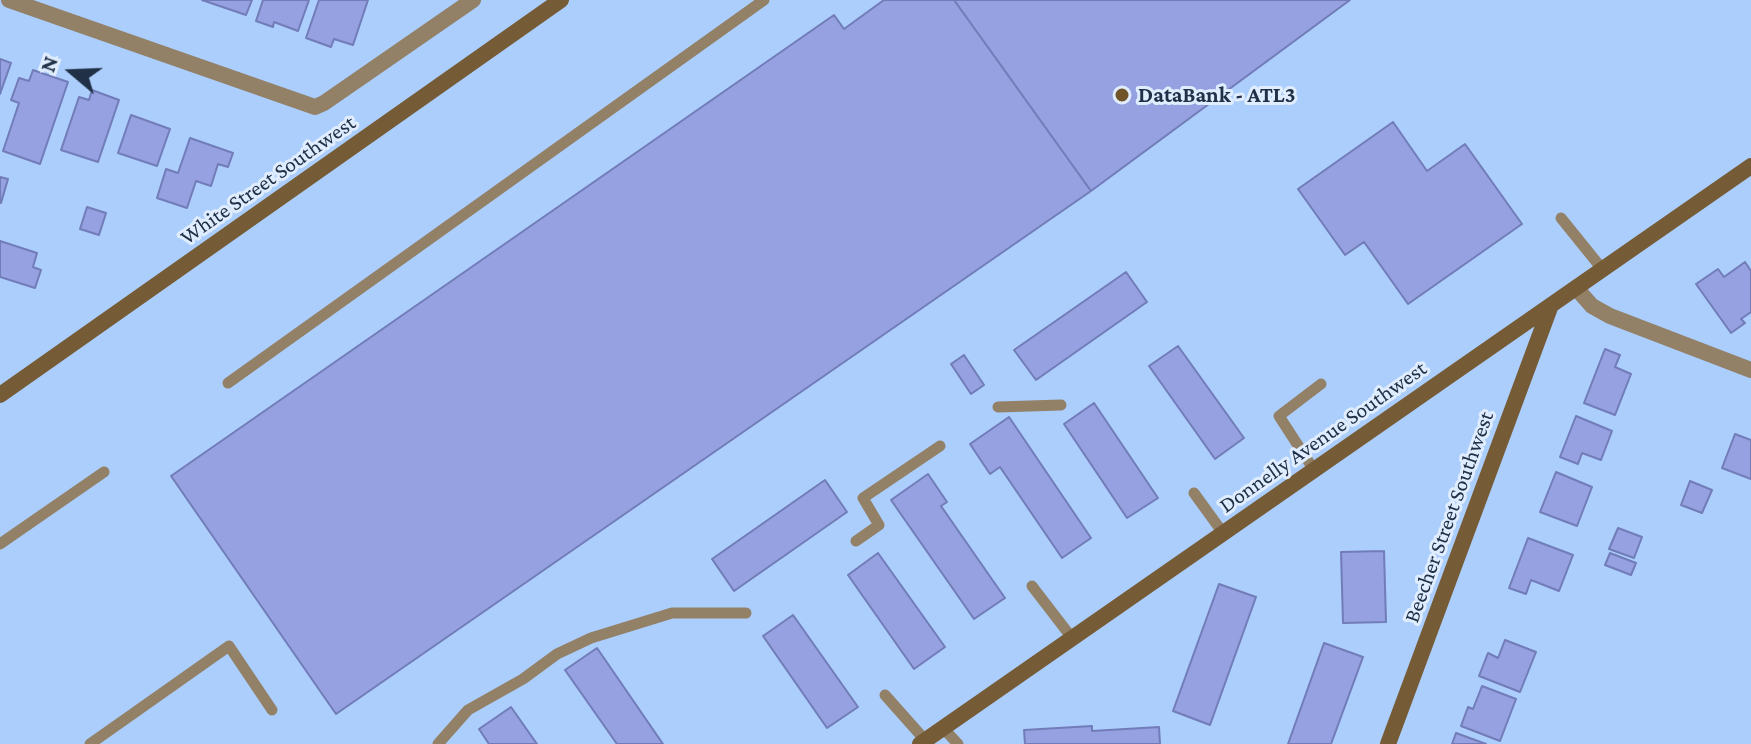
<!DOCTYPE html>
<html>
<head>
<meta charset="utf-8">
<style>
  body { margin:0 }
  #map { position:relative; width:1751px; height:744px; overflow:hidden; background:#accefc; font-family:"Crimson Pro",serif }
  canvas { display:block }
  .north { position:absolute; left:32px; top:32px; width:80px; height:80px; -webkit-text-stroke:6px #e0edff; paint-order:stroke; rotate:289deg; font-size:22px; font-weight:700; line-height:32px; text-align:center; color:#203047 }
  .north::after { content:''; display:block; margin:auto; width:28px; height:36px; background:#203047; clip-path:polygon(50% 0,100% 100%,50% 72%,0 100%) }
</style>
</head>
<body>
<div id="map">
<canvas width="1751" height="744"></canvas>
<div class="north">N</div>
</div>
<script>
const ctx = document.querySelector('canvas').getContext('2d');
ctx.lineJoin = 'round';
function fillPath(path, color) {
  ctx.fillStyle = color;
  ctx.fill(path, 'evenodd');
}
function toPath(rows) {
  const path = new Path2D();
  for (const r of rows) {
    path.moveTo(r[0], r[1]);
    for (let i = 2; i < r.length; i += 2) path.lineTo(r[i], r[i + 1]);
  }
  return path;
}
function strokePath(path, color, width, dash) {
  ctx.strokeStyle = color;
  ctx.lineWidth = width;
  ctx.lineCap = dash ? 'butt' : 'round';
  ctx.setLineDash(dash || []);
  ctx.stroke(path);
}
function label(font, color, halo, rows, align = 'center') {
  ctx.font = font + ' "Crimson Pro",serif';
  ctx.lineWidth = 6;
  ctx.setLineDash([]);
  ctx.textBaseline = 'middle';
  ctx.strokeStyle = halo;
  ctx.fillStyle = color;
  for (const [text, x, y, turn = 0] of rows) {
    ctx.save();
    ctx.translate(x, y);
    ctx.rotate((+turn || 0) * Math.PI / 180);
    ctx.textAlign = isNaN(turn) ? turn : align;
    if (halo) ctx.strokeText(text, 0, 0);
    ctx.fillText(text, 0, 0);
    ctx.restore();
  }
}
const building = toPath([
  [202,0,252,0,246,15,202,0],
  [263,0,309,0,298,31,274,22,273,27,256,21,263,0],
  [319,0,368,0,353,45,334,39,331,47,306,38,319,0],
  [884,0,954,0,1091,191,336,714,171,476,834,15,844,29,884,0],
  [954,0,1350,0,1091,191,954,0],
  [0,59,11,63,0,94,0,59],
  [33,70,68,82,40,164,3,151,19,103,11,100,19,78,29,81,33,70],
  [92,90,119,100,98,162,61,150,79,97,89,100,92,90],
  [131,115,170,129,157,166,118,153,131,115],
  [1393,122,1427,171,1465,144,1522,224,1408,304,1364,242,1345,255,1298,189,1393,122],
  [190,138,233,153,228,167,218,164,211,186,196,181,187,208,157,198,166,169,178,173,190,138],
  [0,177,8,179,1,203,0,203,0,177],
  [87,207,106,213,99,235,80,229,87,207],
  [0,241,37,253,33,267,41,270,35,288,0,277,0,241],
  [1745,262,1751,271,1751,312,1741,319,1745,323,1731,333,1696,284,1718,269,1724,277,1745,262],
  [1126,272,1147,302,1036,380,1014,350,1126,272],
  [1178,346,1244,438,1215,459,1149,366,1178,346],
  [1605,349,1620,355,1615,367,1631,374,1615,415,1584,403,1605,349],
  [964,355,984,385,971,394,951,364,964,355],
  [1094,403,1158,498,1127,518,1064,424,1094,403],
  [1576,416,1612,431,1601,460,1582,453,1578,464,1560,457,1576,416],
  [1009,417,1091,538,1062,558,1000,467,990,474,970,444,1009,417],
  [1735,434,1751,440,1751,479,1722,468,1735,434],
  [1556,472,1592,487,1577,526,1540,512,1556,472],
  [928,474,947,502,941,506,1005,598,974,619,891,500,928,474],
  [825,480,847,512,734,591,712,559,825,480],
  [1690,481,1712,490,1702,513,1681,505,1690,481],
  [1618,528,1642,537,1634,558,1609,549,1618,528],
  [1528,538,1573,555,1559,591,1531,580,1526,594,1509,588,1528,538],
  [1384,551,1386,622,1343,623,1341,552,1384,551],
  [878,553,945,647,914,669,848,575,878,553],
  [1610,553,1636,563,1631,575,1605,565,1610,553],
  [1219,584,1256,597,1210,725,1173,711,1219,584],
  [793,615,858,707,827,728,763,636,793,615],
  [1505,640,1536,652,1520,692,1479,676,1488,653,1498,658,1505,640],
  [1324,643,1363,657,1331,744,1288,744,1324,643],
  [597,648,663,744,617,744,565,670,597,648],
  [1482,686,1516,699,1500,741,1461,726,1468,707,1473,709,1482,686],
  [511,707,537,744,489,744,479,729,511,707],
  [1092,726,1092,731,1159,727,1160,744,1025,744,1024,730,1092,726],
  [1456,733,1486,744,1452,744,1456,733]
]);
const lane = toPath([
  [1561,218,1603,270],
  [228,383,764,0],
  [998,407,1061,405],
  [1314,470,1279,416,1321,384],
  [1194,493,1223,533],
  [856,541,879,525,863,498,940,446],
  [0,544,104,472],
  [1032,586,1072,638],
  [885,695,925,740],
  [943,728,958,744],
  [90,744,229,646,272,710],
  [438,744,468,710,523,679,557,654,591,638,672,613,746,613]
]);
const street = toPath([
  [9,0,315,107,324,103,473,0],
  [1576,288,1592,306,1610,316,1751,370]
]);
const secondary = toPath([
  [0,395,561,0],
  [920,744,1751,166],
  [1388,744,1551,305]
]);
const markers = [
  [1122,95,8,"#705326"]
];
const poiNames = [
  ["DataBank - ATL3",1138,95]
];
const streetNames = [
  ["White Street Southwest",268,180,-35],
  ["Donnelly Avenue Southwest",1323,437,-35],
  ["Beecher Street Southwest",1449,517,-70]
];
fillPath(building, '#95a1e0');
strokePath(building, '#717cb8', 2);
strokePath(lane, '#928067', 11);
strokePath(street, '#928067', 16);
strokePath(secondary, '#755b36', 16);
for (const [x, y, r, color] of markers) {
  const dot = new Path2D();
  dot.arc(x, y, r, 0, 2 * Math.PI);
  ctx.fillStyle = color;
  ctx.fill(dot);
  strokePath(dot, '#e0edff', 3);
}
label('bold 22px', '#203047', '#e0edff', poiNames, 'left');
label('22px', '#203047', '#e0edff', streetNames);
</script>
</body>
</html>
